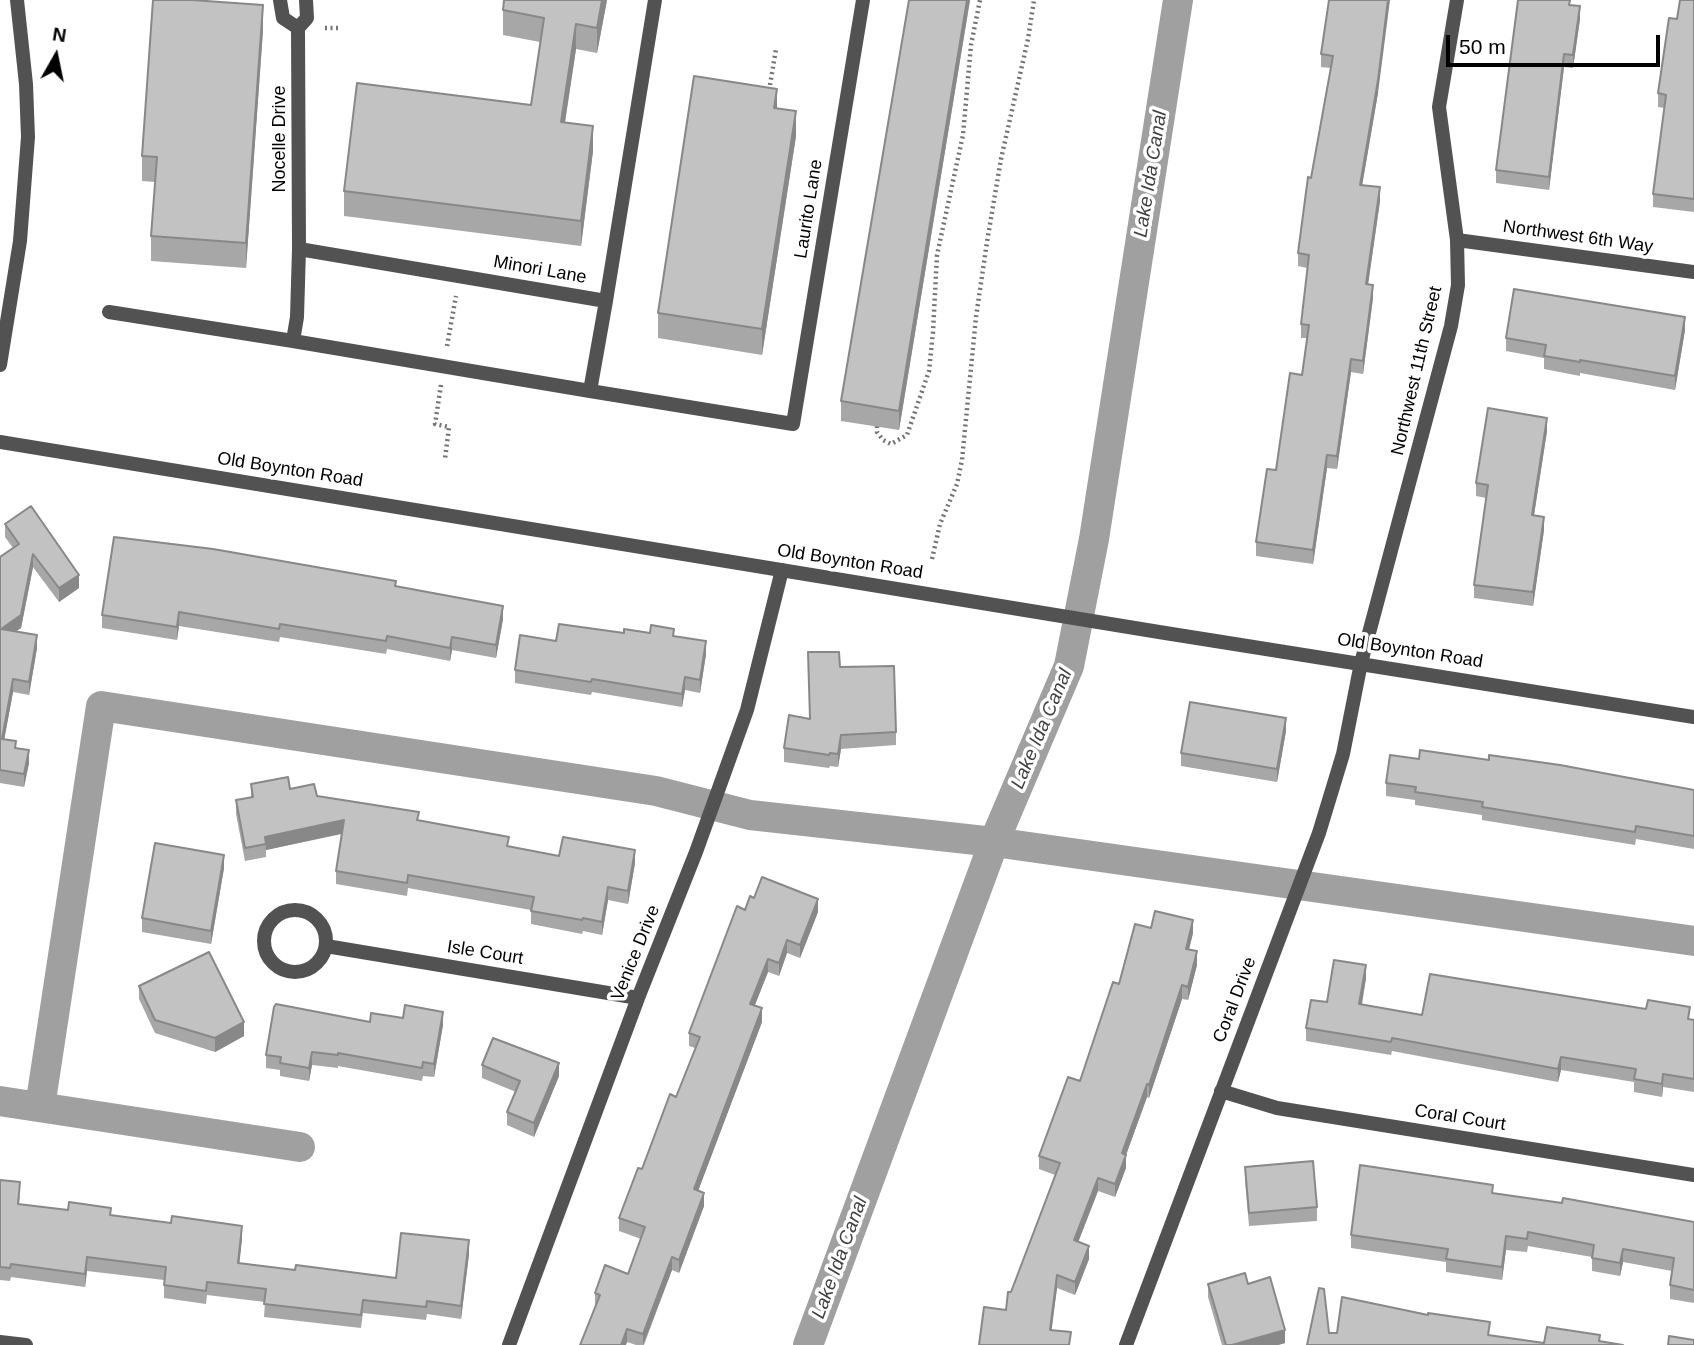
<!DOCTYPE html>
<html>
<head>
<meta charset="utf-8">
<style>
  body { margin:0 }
  #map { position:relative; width:1694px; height:1345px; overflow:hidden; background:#fff; font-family:Arial,sans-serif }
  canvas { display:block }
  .north { position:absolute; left:21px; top:21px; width:70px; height:70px; -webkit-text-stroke:5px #fff; paint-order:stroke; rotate:9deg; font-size:19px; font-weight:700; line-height:28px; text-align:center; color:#000 }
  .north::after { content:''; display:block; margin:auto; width:24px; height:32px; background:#000; clip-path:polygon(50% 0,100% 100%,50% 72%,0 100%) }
  .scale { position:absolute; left:1446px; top:35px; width:214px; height:32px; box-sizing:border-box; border:4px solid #000; border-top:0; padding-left:9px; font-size:21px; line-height:24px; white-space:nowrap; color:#000; -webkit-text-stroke:5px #fff; paint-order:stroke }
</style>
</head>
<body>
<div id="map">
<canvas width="1694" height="1345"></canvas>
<div class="north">N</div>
<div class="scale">50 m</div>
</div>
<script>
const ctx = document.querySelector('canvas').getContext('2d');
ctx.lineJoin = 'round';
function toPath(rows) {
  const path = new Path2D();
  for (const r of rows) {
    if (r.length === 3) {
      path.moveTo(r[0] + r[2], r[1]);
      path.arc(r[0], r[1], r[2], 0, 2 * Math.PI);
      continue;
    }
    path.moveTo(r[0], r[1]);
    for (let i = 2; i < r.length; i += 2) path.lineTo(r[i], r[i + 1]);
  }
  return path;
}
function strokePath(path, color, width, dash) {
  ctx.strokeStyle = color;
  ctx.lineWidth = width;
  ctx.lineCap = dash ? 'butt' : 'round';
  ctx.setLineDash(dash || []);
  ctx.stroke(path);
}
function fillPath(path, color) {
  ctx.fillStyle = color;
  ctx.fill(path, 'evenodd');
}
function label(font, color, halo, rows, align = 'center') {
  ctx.font = font + ' Arial,sans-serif';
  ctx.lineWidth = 7;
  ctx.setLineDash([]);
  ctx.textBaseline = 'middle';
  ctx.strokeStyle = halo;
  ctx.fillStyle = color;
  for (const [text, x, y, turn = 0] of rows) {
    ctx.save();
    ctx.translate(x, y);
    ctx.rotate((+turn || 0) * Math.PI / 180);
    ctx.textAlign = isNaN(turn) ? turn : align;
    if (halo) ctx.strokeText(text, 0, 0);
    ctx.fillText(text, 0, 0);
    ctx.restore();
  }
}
const canal = toPath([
  [0,1101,300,1147],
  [40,1107,101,706,656,791,750,815,994,842,1694,941],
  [808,1345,994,842,1069,666,1094,539,1178,0]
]);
const path = toPath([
  [325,28,338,28],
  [770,85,776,49],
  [447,346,456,296],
  [441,385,435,424,449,427,445,459],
  [877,426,877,432,883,440,891,444,907,435,929,371,933,332,937,255,963,135,971,45,980,0],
  [932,559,940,524,957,484,962,460,976,317,987,242,1001,159,1028,39,1034,0]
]);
const service = toPath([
  [280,0,283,18,298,28],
  [306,0,307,18,298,28,299,249,297,317,293,341,590,391],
  [299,249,606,301,590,391,793,424,863,0],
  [606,301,655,0],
  [109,312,293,341]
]);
const minor = toPath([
  [1457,240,1694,272],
  [0,365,20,241,28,137,26,84,17,0],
  [295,941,31],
  [326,946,638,998],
  [1221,1091,1277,1108,1694,1175],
  [0,1342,26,1345],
  [509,1345,638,998,696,852,747,710,782,570],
  [1126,1345,1319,833,1343,754,1361,663,1451,326,1458,285,1457,240,1439,107,1457,0]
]);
const tertiary = toPath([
  [0,442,1159,632,1694,717]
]);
const wall = toPath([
  [607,0,597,53,576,49,565,123,593,151,581,246,344,216,344,191,531,105,540,42,503,35,503,10],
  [909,0,970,0,899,430,841,421,841,401],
  [1329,0,1378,93,1362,185,1380,201,1368,285,1373,298,1363,374,1351,372,1337,469,1327,468,1313,564,1256,556,1256,542,1302,375,1307,338,1301,338,1301,324,1307,268,1298,266,1298,253,1331,68,1321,67,1321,54],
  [1694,0,1694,212,1653,207,1653,194,1665,108,1658,107,1658,93,1677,19],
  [1571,5,1580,19,1573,68,1564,67,1549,190,1496,183,1496,170],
  [263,30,246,268,151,261,151,236,155,182,142,181,142,156],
  [777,108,796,136,762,355,658,338,658,313],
  [1685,330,1675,390,1580,373,1580,376,1544,369,1544,358,1506,351,1506,338],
  [1547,431,1534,515,1544,530,1533,606,1474,598,1474,585,1486,498,1476,496,1476,483],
  [5,524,79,588,59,602,33,567,21,628,16,631,37,648,29,695,13,692,4,739,16,748,29,763,24,787,0,783,0,557,13,548,5,537],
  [396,586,503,619,496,658,452,650,450,661,387,649,386,654,280,637,279,642,179,626,177,640,102,628,102,615],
  [624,633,674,636,706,654,700,693,685,690,682,707,592,692,591,695,515,683,515,670],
  [840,667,896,732,896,745,841,749,838,767,830,766,829,768,784,762,784,748,810,719],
  [1286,731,1277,782,1181,766,1181,753],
  [1419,759,1694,790,1694,849,1636,839,1635,845,1482,820,1482,815,1415,805,1415,800,1386,796,1386,783],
  [251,784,290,789,419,820,509,846,559,856,635,863,628,904,608,900,602,935,583,931,582,934,531,924,531,910,408,888,407,896,336,884,336,871,342,834,266,850,266,857,245,861,236,814,236,800,251,797],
  [224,868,211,944,142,932,142,918],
  [754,898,818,912,800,958,787,953,779,976,768,972,755,1005,762,1022,698,1190,704,1206,679,1273,672,1270,644,1345,636,1345,627,1342,595,1306,595,1293,628,1274,641,1239,619,1231,619,1218,676,1097,695,1048,689,1046,689,1033,745,910],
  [1151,928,1193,933,1189,949,1197,965,1188,1000,1182,999,1149,1098,1147,1097,1126,1155,1126,1168,1115,1197,1098,1191,1078,1242,1089,1259,1075,1295,1057,1288,1051,1330,1071,1345,1006,1310,1011,1292,1055,1175,1039,1169,1039,1156,1080,1081,1119,984],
  [1366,978,1362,1005,1422,1015,1694,1020,1694,1092,1663,1087,1662,1097,1634,1092,1634,1082,1561,1070,1558,1082,1392,1051,1391,1055,1306,1041,1306,1028,1327,1002],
  [139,986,244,1036,215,1052,155,1033,139,999],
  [370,1022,443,1025,434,1077,423,1076,422,1081,338,1066,338,1068,312,1065,309,1081,280,1076,280,1070,266,1068,266,1055],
  [482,1065,559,1076,534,1137,507,1125,507,1112,516,1092,482,1078],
  [1245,1167,1317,1207,1317,1221,1249,1226,1245,1180],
  [0,1180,20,1195,19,1204,111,1215,242,1239,239,1263,295,1270,396,1278,469,1254,461,1319,427,1314,426,1320,363,1313,361,1328,264,1317,265,1302,207,1295,206,1304,164,1298,164,1280,87,1271,85,1287,11,1277,10,1281,0,1280],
  [1493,1193,1694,1222,1694,1303,1670,1299,1670,1285,1672,1271,1623,1262,1620,1276,1592,1271,1592,1257,1528,1246,1527,1252,1506,1250,1502,1280,1446,1272,1446,1262,1351,1248,1351,1235],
  [1208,1284,1248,1284,1285,1343,1278,1345,1222,1345,1208,1297]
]);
const shadedWall = toPath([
  [602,0,607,0,597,53,597,28],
  [967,0,970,0,899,430,899,411],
  [1388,0,1390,0,1378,93,1360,198,1360,185],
  [263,5,263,30,246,268,246,243],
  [1580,6,1580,19,1573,68,1573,55],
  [576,24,576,49,561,147,561,122],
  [1564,54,1564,67,1549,190,1549,177],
  [777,89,777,115,774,108],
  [796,111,796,136,762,355,762,329],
  [593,126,593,151,581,246,581,221],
  [1380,187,1380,201,1366,298,1366,284],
  [1373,285,1373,298,1363,374,1363,361],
  [1685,317,1685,330,1675,390,1675,376],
  [1351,359,1351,372,1337,469,1337,456],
  [1547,418,1547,431,1532,528,1532,515],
  [1327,455,1327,468,1313,564,1313,550],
  [1544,517,1544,530,1533,606,1533,592],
  [33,554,33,567,21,628,1,642,1,629],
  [79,575,79,588,59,602,59,588],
  [503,606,503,619,496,658,496,645],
  [179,612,179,626,177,640,177,627],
  [37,635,37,648,29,695,29,682],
  [452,637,452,650,450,661,450,648],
  [706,641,706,654,700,693,700,680],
  [685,677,685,690,682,707,682,694],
  [13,679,13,692,2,752,2,739],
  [1286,718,1286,731,1277,782,1277,769],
  [841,735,841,749,838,767,838,754],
  [29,750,29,763,24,787,24,774],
  [344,820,344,833,266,850,265,837],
  [635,850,635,863,628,904,628,891],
  [224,855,224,868,211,944,211,931],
  [608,887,608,900,602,935,602,922],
  [818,899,818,912,800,958,800,945],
  [1193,920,1193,933,1186,962,1186,949],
  [787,940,787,953,779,976,779,963],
  [1197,951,1197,965,1188,1000,1188,987],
  [768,959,768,972,750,1017,750,1004],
  [1366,965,1366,978,1359,1018,1359,1004],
  [1182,985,1182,999,1149,1098,1149,1085],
  [762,1008,762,1022,694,1202,694,1189],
  [443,1012,443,1025,434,1077,434,1064],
  [244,1022,244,1036,215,1052,215,1038],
  [312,1052,312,1065,309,1081,309,1068],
  [1561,1057,1561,1070,1558,1082,1558,1069],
  [559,1063,559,1076,534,1137,534,1123],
  [1663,1074,1663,1087,1662,1097,1662,1084],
  [1147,1084,1147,1097,1126,1155,1126,1168,1115,1197,1115,1184,1122,1153],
  [1098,1178,1098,1191,1074,1253,1074,1240],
  [704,1193,704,1206,679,1273,679,1260],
  [242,1226,242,1239,238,1276,238,1263],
  [1506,1236,1506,1250,1502,1280,1502,1267],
  [469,1240,469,1254,461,1319,461,1306],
  [1089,1246,1089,1259,1075,1295,1075,1282],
  [1623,1249,1623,1262,1620,1276,1620,1263],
  [87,1257,87,1271,85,1287,85,1274],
  [672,1257,672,1270,643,1345,643,1334],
  [1057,1275,1057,1288,1050,1343,1050,1330],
  [627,1329,627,1342,626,1345,621,1345],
  [1285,1330,1285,1343,1278,1345,1232,1345]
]);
const building = toPath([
  [153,0,192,0,263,5,246,243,151,236,157,157,142,156,153,0],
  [504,0,602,0,597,28,576,24,561,122,593,126,581,221,344,191,357,83,531,105,544,18,503,10,504,0],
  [909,0,967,0,899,411,841,401,909,0],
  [1329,0,1388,0,1378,80,1360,185,1380,187,1366,284,1373,285,1363,361,1351,359,1337,456,1327,455,1313,550,1256,542,1267,469,1276,470,1290,373,1302,375,1309,325,1301,324,1309,255,1298,253,1308,177,1311,178,1333,56,1321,54,1329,0],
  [1518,0,1570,0,1569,5,1580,6,1573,55,1564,54,1549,177,1496,170,1518,0],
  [1680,0,1694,0,1694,199,1653,194,1666,95,1658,93,1669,18,1677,19,1680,0],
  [694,76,777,89,774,108,796,111,762,329,658,313,694,76],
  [1514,289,1685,317,1675,376,1580,360,1580,362,1544,356,1546,345,1506,338,1514,289],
  [1488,408,1547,418,1532,515,1544,517,1533,592,1474,585,1488,485,1476,483,1488,408],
  [31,506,79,575,59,588,33,554,21,615,1,629,37,635,29,682,13,679,2,739,16,741,15,748,29,750,24,774,0,770,0,557,19,544,5,524,31,506],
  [114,537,213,549,396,581,395,586,503,606,496,645,452,637,450,648,387,636,386,641,280,624,279,629,179,612,177,627,102,615,114,537],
  [559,624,624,633,624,629,650,633,651,625,674,629,673,636,706,641,700,680,685,677,682,694,592,679,591,682,515,670,520,635,556,641,559,624],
  [808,652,839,652,840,667,894,666,896,732,841,735,838,754,830,753,829,755,784,748,789,715,810,719,808,652],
  [1190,702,1286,718,1277,769,1181,753,1190,702],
  [1420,750,1489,760,1489,755,1560,765,1694,790,1694,836,1636,826,1635,832,1482,807,1483,802,1415,792,1416,787,1386,783,1390,755,1419,759,1420,750],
  [288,777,290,789,314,784,317,796,419,812,417,820,509,837,507,846,559,856,563,837,635,850,628,891,608,887,602,922,583,918,582,920,531,911,534,897,408,875,407,883,336,871,344,820,265,837,266,844,245,848,236,800,253,797,251,784,288,777],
  [155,843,224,855,211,931,142,918,155,843],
  [762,877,818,899,800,945,787,940,779,963,768,959,750,1004,762,1008,694,1189,704,1193,679,1260,672,1257,643,1334,627,1329,621,1345,580,1345,600,1295,595,1293,605,1265,628,1274,645,1227,619,1218,638,1168,642,1169,670,1094,676,1097,700,1037,689,1033,737,906,745,910,750,896,754,898,762,877],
  [1155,911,1193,920,1186,949,1197,951,1188,987,1182,985,1149,1085,1147,1084,1122,1153,1126,1155,1115,1184,1098,1178,1074,1240,1089,1246,1075,1282,1057,1275,1050,1330,1071,1332,1069,1345,979,1345,984,1307,1006,1310,1008,1292,1011,1292,1060,1163,1039,1156,1068,1077,1080,1081,1113,982,1119,984,1135,924,1151,928,1155,911],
  [209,952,244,1022,215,1038,155,1020,139,986,209,952],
  [1334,960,1366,965,1359,1004,1422,1015,1430,974,1646,1009,1648,1000,1690,1007,1688,1019,1694,1020,1694,1079,1663,1074,1662,1084,1634,1079,1636,1069,1561,1057,1558,1069,1392,1038,1391,1042,1306,1028,1311,1000,1327,1002,1334,960],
  [276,1004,370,1022,371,1013,403,1018,405,1005,443,1012,434,1064,423,1062,422,1068,338,1053,338,1055,312,1052,309,1068,280,1063,281,1057,266,1055,274,1007,276,1004],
  [493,1038,559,1063,534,1123,507,1112,520,1081,482,1065,493,1038],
  [1313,1161,1317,1207,1249,1213,1245,1167,1313,1161],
  [1360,1165,1493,1185,1492,1193,1562,1203,1563,1198,1694,1222,1694,1290,1670,1285,1674,1258,1623,1249,1620,1263,1592,1258,1594,1245,1528,1232,1527,1239,1506,1236,1502,1267,1446,1259,1448,1249,1351,1235,1360,1165],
  [0,1180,20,1182,18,1204,68,1210,69,1202,111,1208,110,1215,171,1223,172,1216,242,1226,238,1263,295,1270,296,1265,396,1278,401,1233,469,1240,461,1306,427,1301,426,1307,363,1300,361,1315,264,1304,266,1289,207,1282,206,1291,164,1285,166,1267,87,1257,85,1274,11,1264,10,1268,0,1267,0,1180],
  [1245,1273,1248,1284,1270,1277,1285,1330,1232,1345,1226,1345,1208,1284,1245,1273],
  [1319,1288,1324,1289,1329,1333,1337,1333,1342,1297,1428,1315,1428,1313,1490,1322,1488,1335,1544,1343,1547,1327,1600,1335,1599,1341,1623,1345,1307,1345,1319,1288],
  [1669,1336,1694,1340,1694,1345,1668,1345,1669,1336]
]);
const streetNames = [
  ["Nocelle Drive",280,139,-90],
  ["Laurito Lane",809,209,-81],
  ["Northwest 6th Way",1578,237,8],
  ["Minori Lane",540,270,10],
  ["Northwest 11th Street",1417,371,-77],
  ["Old Boynton Road",290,470,9],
  ["Old Boynton Road",850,562,9],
  ["Old Boynton Road",1410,651,9],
  ["Isle Court",485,953,9],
  ["Venice Drive",636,953,-68],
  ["Coral Drive",1235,1000,-69],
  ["Coral Court",1460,1118,9]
];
const waterNames = [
  ["Lake Ida Canal",1151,174,-81],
  ["Lake Ida Canal",1042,729,-67],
  ["Lake Ida Canal",840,1258,-70]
];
strokePath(canal, '#a0a0a0', 30);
strokePath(path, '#747474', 4.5, [2, 3.5]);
strokePath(service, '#525252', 14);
strokePath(minor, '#525252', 14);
strokePath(tertiary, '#525252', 14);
fillPath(wall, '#a7a7a7');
fillPath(shadedWall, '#888');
fillPath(building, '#c2c2c2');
strokePath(building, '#888', 2);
label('18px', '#000', '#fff', streetNames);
label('italic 19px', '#414141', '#fff', waterNames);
</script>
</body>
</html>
